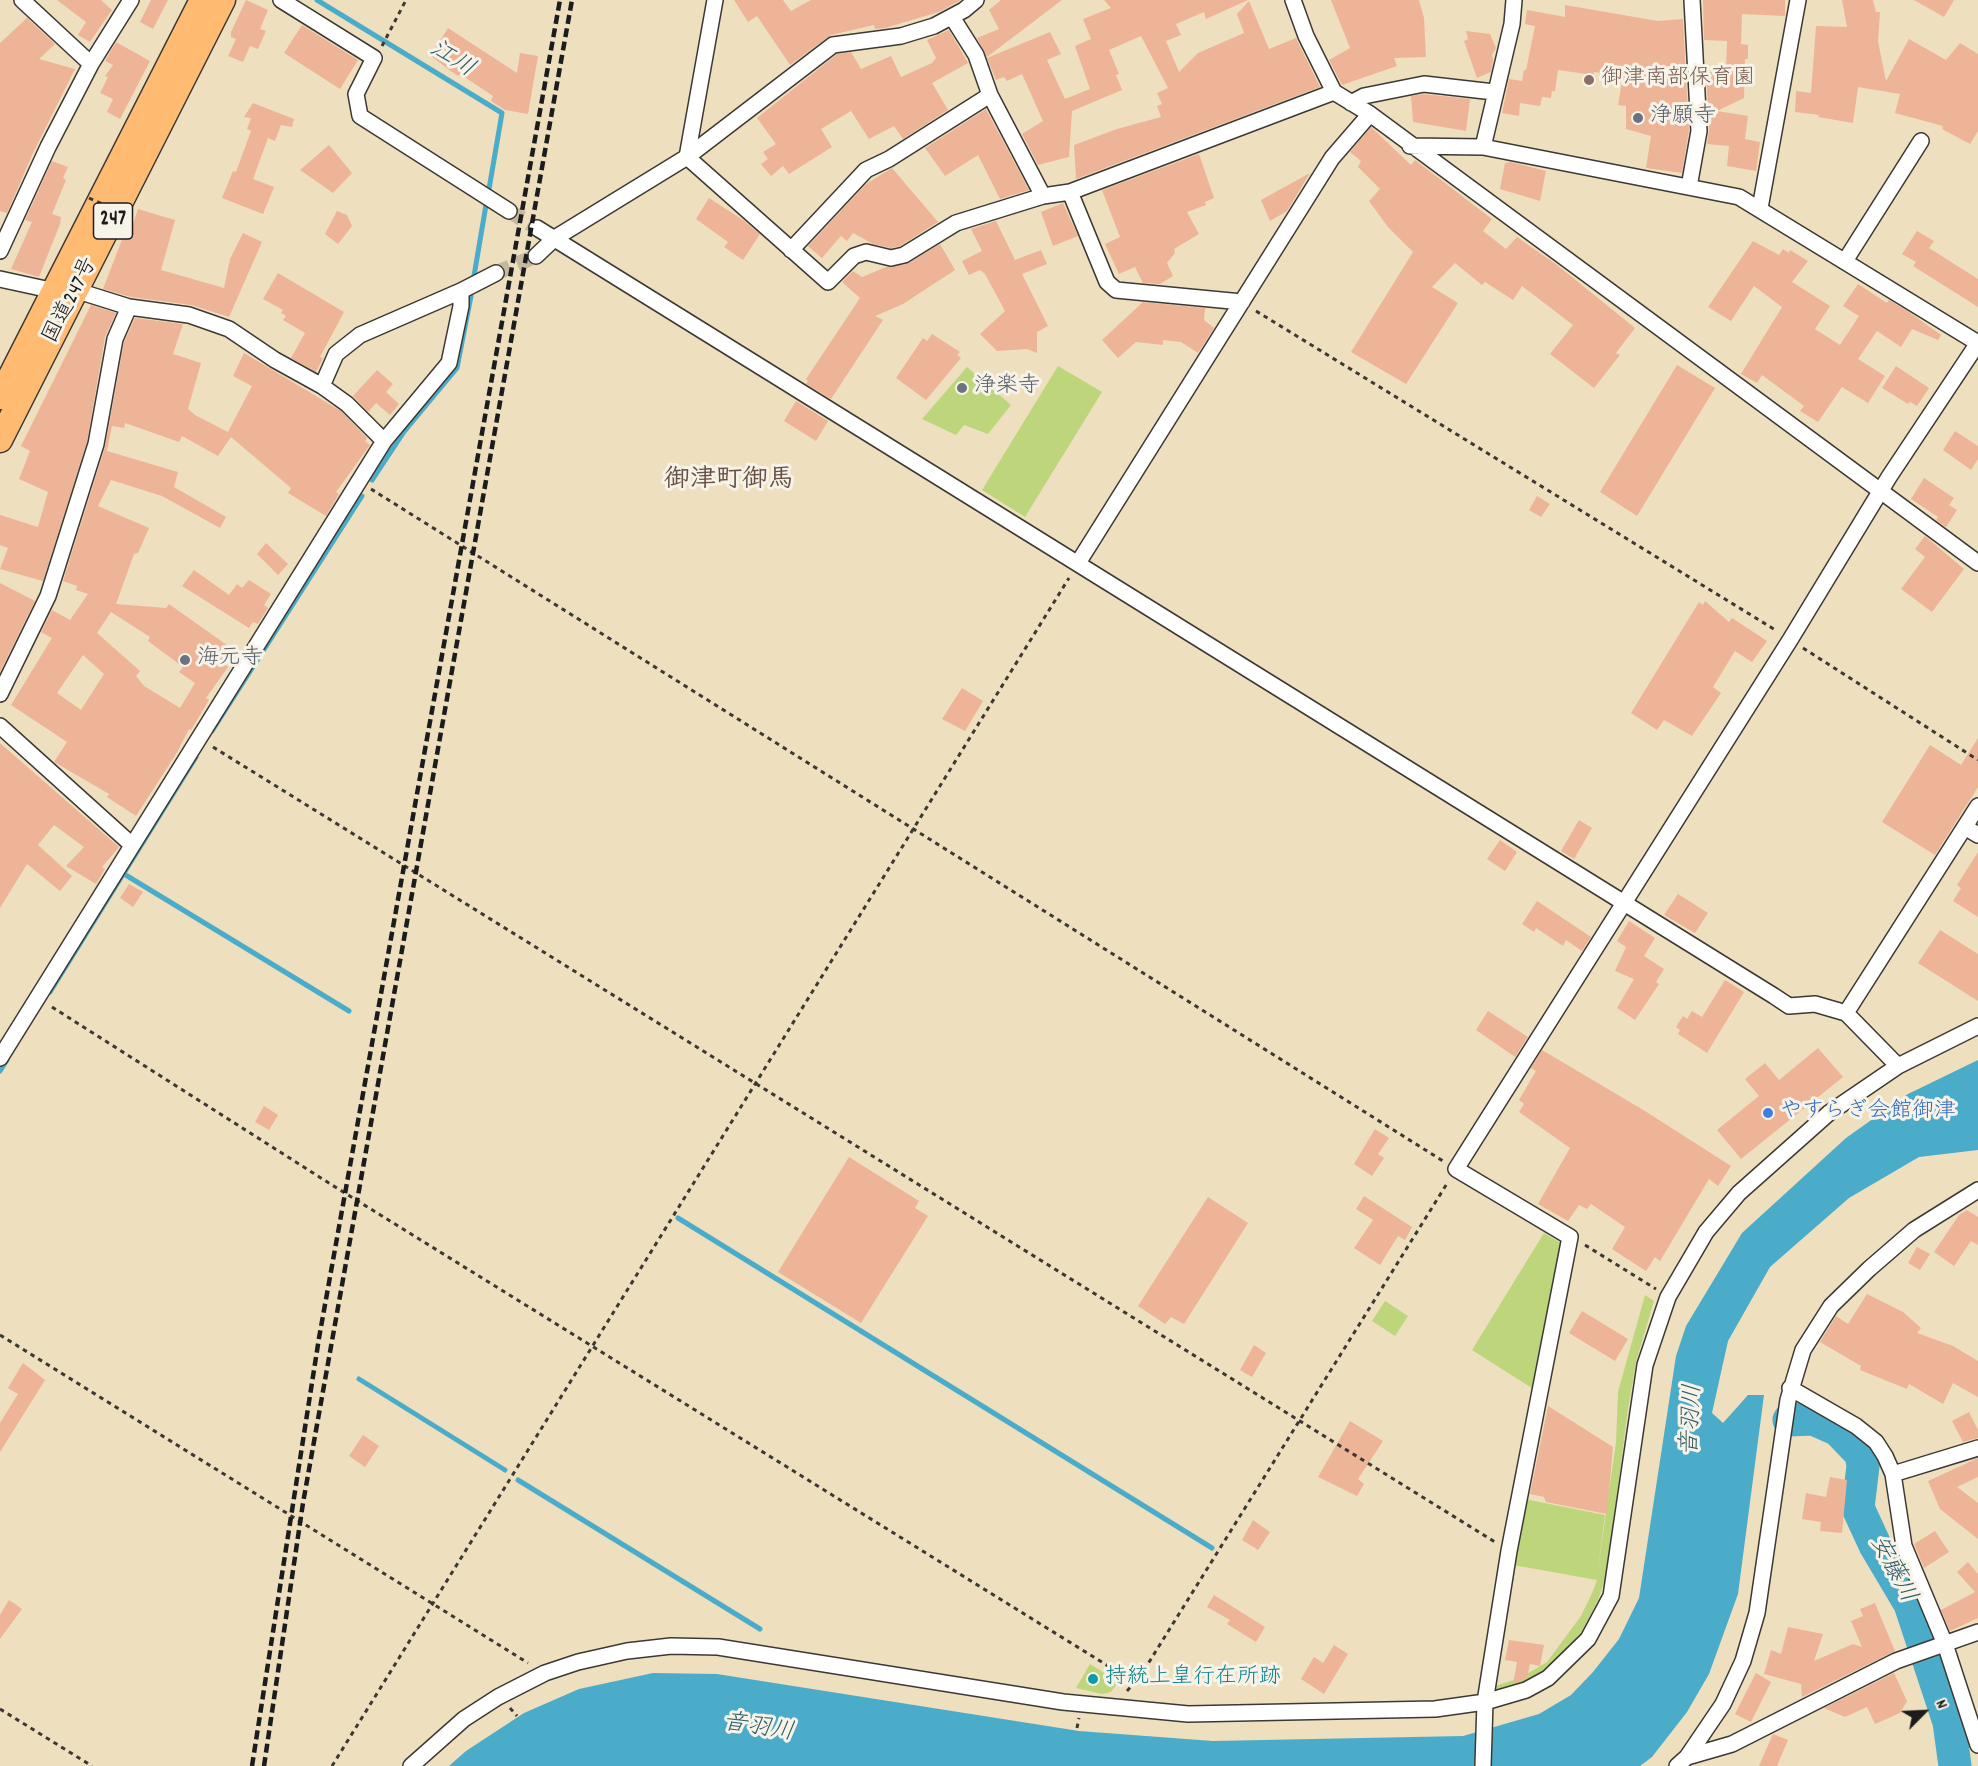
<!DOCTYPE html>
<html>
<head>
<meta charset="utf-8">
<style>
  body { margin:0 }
  #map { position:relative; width:1978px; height:1766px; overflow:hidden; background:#eedfbe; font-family:Dekko,sans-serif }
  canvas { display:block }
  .north { position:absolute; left:1894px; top:1682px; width:60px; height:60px; -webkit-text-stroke:4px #f7f3e8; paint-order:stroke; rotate:66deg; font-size:16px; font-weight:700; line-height:24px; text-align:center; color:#1c1c1c }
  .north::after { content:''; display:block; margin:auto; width:21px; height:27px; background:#1c1c1c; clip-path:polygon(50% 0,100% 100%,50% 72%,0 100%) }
</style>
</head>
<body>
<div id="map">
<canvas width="1978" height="1766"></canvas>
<div class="north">N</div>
</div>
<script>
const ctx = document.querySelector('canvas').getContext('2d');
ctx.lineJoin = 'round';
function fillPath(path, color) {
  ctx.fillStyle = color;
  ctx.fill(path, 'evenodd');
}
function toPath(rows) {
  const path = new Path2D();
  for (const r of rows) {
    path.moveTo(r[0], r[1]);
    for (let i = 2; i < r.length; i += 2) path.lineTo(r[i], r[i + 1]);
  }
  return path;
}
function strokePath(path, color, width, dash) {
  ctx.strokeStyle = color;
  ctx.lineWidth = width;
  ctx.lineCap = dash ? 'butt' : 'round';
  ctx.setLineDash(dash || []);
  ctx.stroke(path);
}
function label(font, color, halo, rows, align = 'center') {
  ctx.font = font + ' Dekko,"Klee One",sans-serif';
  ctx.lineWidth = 6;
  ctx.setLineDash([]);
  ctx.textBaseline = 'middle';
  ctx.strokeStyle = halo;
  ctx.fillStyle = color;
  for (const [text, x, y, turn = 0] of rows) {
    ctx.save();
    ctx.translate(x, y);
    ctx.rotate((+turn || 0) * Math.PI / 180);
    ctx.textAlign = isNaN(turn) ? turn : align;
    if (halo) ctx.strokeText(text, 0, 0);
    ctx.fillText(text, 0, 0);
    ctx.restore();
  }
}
const green = toPath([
  [1058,366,1102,392,1025,517,982,490],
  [967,367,1011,405,988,434,964,425,956,435,922,419],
  [1544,1233,1562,1244,1535,1390,1472,1350],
  [1645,1295,1654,1301,1636,1362,1628,1409,1607,1573,1598,1600,1581,1633,1552,1665,1522,1684,1492,1691,1492,1687,1520,1678,1547,1662,1581,1616,1593,1591,1597,1580,1513,1565,1524,1499,1605,1515,1597,1577,1616,1442,1618,1392],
  [1385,1301,1408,1316,1395,1336,1372,1321],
  [1090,1664,1114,1679,1116,1685,1111,1692,1102,1694,1076,1688]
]);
const water = toPath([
  [1978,1060,1978,1150,1919,1157,1849,1198,1770,1267,1728,1341,1712,1413,1723,1423,1748,1395,1764,1395,1738,1594,1709,1674,1687,1712,1652,1757,1640,1766,449,1766,466,1751,524,1713,579,1689,653,1673,717,1674,1079,1731,1213,1741,1463,1736,1539,1714,1571,1695,1593,1672,1619,1639,1639,1598,1676,1356,1686,1326,1742,1233,1846,1138,1908,1094]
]);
const stream = toPath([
  [317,0,502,113,489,189],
  [474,276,486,205],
  [372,480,403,433,457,368,471,296],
  [212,731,362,496],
  [124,874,349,1011],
  [50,992,196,757],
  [0,1071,7,1060],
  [678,1218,1212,1548],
  [359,1379,505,1470],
  [518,1480,760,1629]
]);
const river = toPath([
  [1789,1420,1813,1419,1838,1430,1861,1454,1863,1466,1858,1508,1875,1545,1910,1604,1949,1722,1955,1766]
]);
const building = toPath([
  [57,0,101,0,112,10,90,42,78,35,86,22],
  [151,0,168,0,153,29,140,22],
  [246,0,268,10,260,29,266,31,258,49,250,46,243,62,228,56,236,39,231,37,231,32],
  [734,0,783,0,791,11,811,0,961,0,939,12,885,28,875,29,874,25,831,35,790,65,757,16,748,22],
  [1001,0,1062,0,987,57,977,38,999,29,989,10],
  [1104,0,1248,0,1206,19,1204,12,1176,24,1181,35,1166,41,1179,72,1198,53,1244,33,1237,14,1249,1,1269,49,1296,38,1320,87,1076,179,1074,145,1117,129,1161,117,1157,106,1162,104,1157,93,1168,88,1141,36,1109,50,1119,74,1116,75,1122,90,1072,111,1069,157,1038,165,1022,134,1043,121,1022,74,1007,81,1004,77,996,80,987,58,1050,32,1061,54,1047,60,1065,99,1090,89,1075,46,1091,39,1083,19,1111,8],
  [1331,0,1419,0,1424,18,1426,57,1394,58,1397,66,1342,85,1329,60,1350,48],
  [1703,0,1785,0,1785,16,1742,14,1741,44,1748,45,1748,59,1745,59,1744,98,1717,111,1748,116,1745,139,1760,142,1756,171,1727,166,1729,146,1707,144,1709,130,1706,72,1726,72,1727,41,1704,40],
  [1842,0,1873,0,1876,12,1880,12,1878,41,1886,81,1909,39,1946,60,1960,43,1978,54,1978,131,1970,144,1942,129,1943,126,1895,113,1900,94,1858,87,1853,123,1818,117,1819,115,1795,112,1796,91,1811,93,1816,26,1847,27],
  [1914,0,1954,0,1944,17],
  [1565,5,1658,21,1683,19,1689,130,1682,173,1646,168,1651,136,1626,129,1626,106,1618,105,1623,76,1594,72,1593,75,1558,70,1555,91,1552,91,1551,98,1542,97,1540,106,1520,103,1519,116,1502,113,1509,79,1522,81,1524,70,1526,70,1535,26,1525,24,1527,10,1565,17],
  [27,18,55,44,39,59,75,69,33,153,7,213,0,211,0,43],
  [302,25,358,60,340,89,284,53],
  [448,28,517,73,520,53,538,56,528,114,505,110,491,101,493,96,460,74,458,76,448,69,431,56],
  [949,30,968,63,932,83,948,110,903,139,894,126,869,139,851,111,821,129,832,147,789,174,783,166,771,176,761,164,768,159,763,152,776,144,757,118,837,54,851,52,861,69,891,56,901,77,932,63,936,58,927,40],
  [1466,31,1490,34,1496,48,1492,55,1493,60,1491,72,1477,78,1464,41,1468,39],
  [116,42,150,61,120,119,107,112,113,99,100,93,108,77,105,76,113,65,105,61],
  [1423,94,1470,99,1466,131,1413,122,1411,96],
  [253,103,294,119,292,127,281,125,275,141,268,138,253,179,274,187,263,214,222,198,233,171,236,172,251,131,247,129,251,118,244,117],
  [986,109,1029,190,1000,199,978,155,945,176,925,148],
  [1371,127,1411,165,1415,160,1492,219,1483,231,1506,249,1517,237,1557,265,1635,328,1616,353,1620,355,1594,388,1550,354,1573,325,1522,286,1513,300,1485,282,1482,285,1455,263,1432,287,1458,303,1406,384,1351,352,1413,252,1388,227,1369,201,1380,189,1358,167,1361,161,1350,152],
  [329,145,352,173,333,193,300,170],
  [1199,154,1214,198,1205,202,1206,205,1187,212,1199,234,1174,249,1175,253,1167,263,1173,276,1160,284,1143,283,1135,267,1119,274,1105,244,1120,237,1102,190],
  [52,161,68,167,63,178,66,180,52,214,61,217,60,224,39,277,11,269,32,222,25,220],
  [1511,162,1546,171,1540,201,1500,189,1505,163],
  [892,168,938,222,900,246,891,248,873,244,853,233,847,241,841,236,822,258,808,246,866,184],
  [1310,173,1287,211,1270,221,1261,200],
  [709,198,743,220,760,234,743,260,724,247,728,242,696,219],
  [1063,203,1078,236,1053,246,1041,212],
  [138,209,175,220,161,270,224,288,230,259,243,233,262,242,229,317,191,305,131,297,103,289,123,237,128,239],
  [337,211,347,215,352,226,338,244,325,234],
  [996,221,1015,260,1041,250,1047,264,1022,274,1048,326,1037,332,1037,353,1027,349,997,351,980,334,1005,311,985,274,980,270,969,275,962,261,982,251,971,229],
  [1917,231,1934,241,1929,248,1978,279,1978,307,1913,266,1916,262,1902,254],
  [1753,241,1779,255,1783,249,1789,253,1790,250,1808,261,1792,282,1830,306,1815,329,1840,345,1859,316,1843,306,1858,284,1887,303,1889,300,1909,312,1941,335,1938,340,1912,329,1901,347,1877,331,1858,359,1885,376,1868,403,1842,387,1818,422,1800,411,1804,406,1762,375,1757,383,1741,374,1782,307,1754,286,1731,321,1708,307],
  [940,244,955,270,903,304,875,316,883,320,831,399,806,384,808,381,806,379,860,298,842,282,853,271,862,277,886,267,907,264],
  [278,273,344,312,320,357,323,358,316,372,291,358,305,333,283,320,286,316,281,313,283,310,263,299],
  [1143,302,1205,308,1204,320,1214,328,1198,353,1181,342,1163,340,1163,345,1136,342,1118,358,1102,340],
  [91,305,116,313,105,337,87,442,43,581,0,569,8,548,0,545,0,515,38,527,48,492,19,479,30,451,21,446],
  [135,318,183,324,173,354,201,363,188,409,195,415,228,432,252,386,233,376,244,353,341,411,367,438,365,441,370,445,336,492,339,494,326,516,288,493,291,488,231,437,218,456,182,436,179,442,125,423,124,428,112,426,107,451,178,472,174,487,226,517,220,528,162,496,111,480,98,506,149,528,138,553,134,554,116,604,166,608,169,604,231,648,222,662,228,667,206,698,209,700,191,730,189,729,176,754,136,816,107,797,109,794,56,763,54,762,67,742,11,705,52,638,41,632,52,610,70,620,88,594,76,590,77,586,63,581,105,447,124,342],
  [111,612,150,637,148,641,183,667,179,672,195,683,180,708,144,686,136,676,140,671,97,633],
  [83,655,104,674,81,710,57,693],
  [932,334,960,352,957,355,961,358,926,400,896,378,923,338,927,341],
  [1677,365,1715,388,1637,516,1600,492],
  [1896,366,1929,388,1917,406,1910,402,1908,404,1882,388],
  [377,370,393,384,386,392,399,404,390,415,376,403,368,412,353,396],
  [796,401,828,421,816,441,784,421],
  [1955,431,1978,446,1978,459,1971,470,1943,450],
  [1924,478,1954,498,1949,505,1957,510,1946,527,1936,520,1938,517,1911,499],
  [1537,496,1550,504,1541,517,1529,510],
  [1925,536,1964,569,1932,612,1901,589,1925,557,1915,549],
  [266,543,288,564,278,575,257,554],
  [194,570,229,595,237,584,242,588,249,580,271,594,264,605,268,608,258,624,253,622,249,628,182,586],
  [0,583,35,601,0,672],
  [1705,601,1729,622,1732,618,1767,641,1752,662,1735,651,1713,687,1721,693,1692,736,1664,720,1657,730,1631,713,1699,602,1703,605],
  [962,688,983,701,965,731,942,719],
  [1978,738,1978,787,1935,855,1882,822,1930,745,1961,765],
  [0,743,119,847,102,867,105,869,96,884,66,866,84,847,54,825,38,845,72,876,60,891,27,864,0,908],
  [1579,820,1592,828,1574,859,1561,851],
  [1500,840,1517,852,1505,871,1487,859],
  [1978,852,1978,917,1953,901,1961,888,1957,885],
  [129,884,143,892,133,907,120,898],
  [1678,894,1708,913,1695,933,1664,915],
  [1537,901,1591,937,1582,951,1566,940,1563,946,1536,928,1534,932,1522,924],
  [1629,921,1655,938,1644,956,1664,969,1656,982,1659,984,1635,1020,1617,1008,1634,979,1615,971,1626,947,1617,941],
  [1940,930,1978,954,1978,1001,1918,963],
  [1725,980,1744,992,1707,1053,1678,1034,1680,1030,1676,1027,1683,1016,1687,1019,1692,1011,1702,1017],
  [1488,1011,1528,1037,1515,1057,1476,1030],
  [1818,1048,1843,1077,1741,1159,1717,1130,1759,1096,1745,1079,1765,1063,1779,1080],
  [1542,1050,1645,1111,1731,1166,1718,1186,1709,1179,1660,1261,1655,1257,1646,1271,1612,1249,1625,1227,1591,1204,1587,1209,1579,1205,1568,1221,1538,1204,1570,1148,1519,1112,1524,1104,1519,1100,1536,1071,1531,1068],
  [264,1106,278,1115,269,1130,255,1122],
  [1375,1129,1389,1138,1378,1154,1384,1158,1372,1176,1354,1164],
  [849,1157,919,1201,915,1208,928,1216,861,1323,778,1272],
  [1364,1196,1412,1227,1405,1240,1398,1236,1380,1265,1354,1248,1373,1220,1356,1209],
  [1208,1197,1248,1223,1184,1324,1171,1317,1165,1324,1138,1306],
  [1967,1210,1978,1217,1978,1245,1971,1241,1954,1266,1934,1252,1959,1215],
  [1917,1247,1930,1254,1920,1270,1908,1263],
  [1867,1294,1903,1312,1921,1328,1917,1333,1953,1346,1978,1361,1978,1397,1953,1383,1943,1404,1909,1384,1907,1389,1860,1370,1861,1366,1820,1342,1836,1316,1848,1324],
  [1582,1311,1628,1339,1615,1361,1569,1333],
  [1254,1345,1266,1353,1252,1377,1240,1370],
  [23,1363,45,1380,0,1452,0,1423,18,1394,8,1388],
  [1548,1406,1613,1447,1607,1514,1546,1502,1544,1497,1530,1494],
  [1969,1412,1978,1430,1978,1438,1963,1442,1952,1421],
  [1350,1421,1383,1441,1358,1479,1364,1484,1357,1496,1318,1477],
  [363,1435,379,1446,365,1467,349,1456],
  [1978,1458,1978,1477,1957,1487,1978,1503,1978,1539,1940,1509,1928,1481],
  [1830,1477,1847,1480,1842,1533,1820,1531,1821,1522,1802,1519,1806,1493,1826,1497],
  [1253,1520,1270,1532,1258,1550,1242,1540],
  [1935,1531,1949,1552,1924,1568,1914,1544],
  [1968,1562,1978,1574,1978,1618,1950,1631,1941,1610,1975,1592,1957,1572],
  [1214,1595,1265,1627,1256,1642,1227,1624,1230,1620,1207,1607],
  [9,1600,22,1609,0,1639,0,1615],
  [1875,1603,1895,1651,1802,1697,1801,1684,1764,1674,1771,1650,1781,1654,1788,1627,1823,1634,1814,1661,1853,1644,1862,1647,1851,1621,1863,1616,1860,1609],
  [1509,1640,1544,1645,1540,1666,1530,1664,1527,1678,1513,1684,1517,1662,1505,1660],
  [1334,1645,1348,1654,1324,1694,1301,1679,1314,1657,1323,1663],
  [1756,1673,1771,1682,1751,1722,1735,1714],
  [1894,1673,1907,1701,1900,1713,1875,1724,1867,1707,1845,1717,1824,1708],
  [1773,1734,1788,1740,1777,1766,1759,1766]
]);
const minorTunnel = toPath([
  [509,211,537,228],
  [496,273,536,256]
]);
const path = toPath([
  [382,46,406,0],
  [1256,311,1777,631],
  [371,489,1443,1161],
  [1803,648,1978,760],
  [213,747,1495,1542],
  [52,1007,332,1185,1134,1682],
  [1585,1245,1656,1289],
  [0,1335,528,1663],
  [1127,1691,1141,1675,1448,1182],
  [510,1708,517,1716],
  [0,1709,92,1766],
  [1077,1728,1079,1718],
  [332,1766,1069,578]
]);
const minor = toPath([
  [22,0,91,64],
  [281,0,374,58,356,94,360,116,509,211],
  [1293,0,1306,36,1334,92,1370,114,1978,563],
  [952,17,976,55,990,95,1043,196],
  [1351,103,1364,96,1424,84,1494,92],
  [1410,146,1483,147,1739,197,1978,343],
  [1483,147,1512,24,1514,0],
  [687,157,828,282,854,256,866,252,891,258,904,255,956,223,1043,196,1070,192,1334,92],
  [687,157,715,0],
  [1689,187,1699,131,1692,0],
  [1070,192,1107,282,1116,290,1242,302],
  [1760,208,1798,0],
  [537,228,1774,996,1789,1006,1815,1004,1846,1013,1898,1066],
  [791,250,866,170,889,159,990,95],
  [0,251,48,147,91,64,131,0],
  [536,256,555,238,687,157,833,45,901,36,934,26,964,10,976,0],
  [1845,261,1921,141],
  [0,279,55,291],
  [78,291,129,307,189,315,229,329,275,360,322,386,336,354,360,335,461,291,496,273],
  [322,386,347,404,384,441],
  [1078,563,1332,158,1370,114],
  [0,694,48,596,96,444,115,339,129,307],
  [0,726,132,845],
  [1965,827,1978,835],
  [1846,1013,1978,806],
  [0,1058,384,441,449,363,461,306,461,291],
  [1790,1388,1856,1426,1876,1442,1885,1456,1893,1474,1904,1546,1945,1644,1978,1745],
  [1893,1474,1978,1448],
  [1687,1757,1732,1744,1896,1661,1978,1632],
  [411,1766,464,1719,498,1697,545,1673,578,1662,627,1651,671,1646,718,1647,1063,1702,1188,1714,1435,1709,1485,1702,1526,1690,1548,1678,1588,1639,1611,1596,1645,1365,1668,1297,1706,1232,1739,1193,1829,1113,1898,1066,1978,1026],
  [1483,1766,1485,1702,1509,1551,1570,1237,1456,1169,1790,640,1889,477,1978,343],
  [1677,1766,1687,1757,1723,1704,1743,1661,1757,1613,1788,1400,1803,1350,1831,1306,1869,1269,1914,1230,1978,1190]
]);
const trunk = toPath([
  [0,397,202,0],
  [0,440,223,0]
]);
const rail = toPath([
  [252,1766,319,1338,560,0],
  [264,1766,303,1503,572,0]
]);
const pathBridge = toPath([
  [89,198,127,215]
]);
const markers = [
  [1589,80,6,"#8d6e63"],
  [1638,118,6,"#6b7280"],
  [962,388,6,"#6b7280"],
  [185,660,6,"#6b7280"],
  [1768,1113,6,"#3f7fe0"],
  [1093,1679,6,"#0f9aa8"]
];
const shields = [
  [113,221,39]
];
const shieldNames = [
  ["247",113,221]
];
const educationNames = [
  ["御津南部保育園",1601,80]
];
const worshipNames = [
  ["浄願寺",1650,118],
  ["浄楽寺",974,388],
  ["海元寺",197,660]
];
const streetNames = [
  ["国道247号",72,301,-63]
];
const shopNames = [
  ["やすらぎ会館御津",1780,1113]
];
const cultureNames = [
  ["持統上皇行在所跡",1105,1679]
];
const waterNames = [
  ["江川",451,61,32],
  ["音羽川",1694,1420,-87],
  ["安藤川",1891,1570,62],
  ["音羽川",758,1730,9]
];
const quarterNames = [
  ["御津町御馬",729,482]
];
fillPath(green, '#bdd67b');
fillPath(water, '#4bacca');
strokePath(stream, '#4bacca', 5);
strokePath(river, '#4bacca', 33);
fillPath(building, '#eeb498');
strokePath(minorTunnel, '#c4b89e', 15, [15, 8]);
strokePath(minor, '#3c3934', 18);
strokePath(trunk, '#3c3934', 27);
strokePath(path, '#3c3934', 3, [4.5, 4.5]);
strokePath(minor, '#fff', 15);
strokePath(trunk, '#febb71', 24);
strokePath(rail, '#1c1c1c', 4.5, [9, 4.5]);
strokePath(pathBridge, '#3c3934', 3, [4.5, 4.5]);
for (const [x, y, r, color] of markers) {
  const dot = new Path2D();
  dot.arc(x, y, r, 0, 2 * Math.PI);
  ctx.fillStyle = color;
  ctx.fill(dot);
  strokePath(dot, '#f7f3e8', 2);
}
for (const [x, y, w] of shields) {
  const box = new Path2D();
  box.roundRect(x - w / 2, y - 18, w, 36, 4.5);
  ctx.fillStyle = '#f7f3e8';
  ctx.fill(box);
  strokePath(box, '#1c1c1c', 1.5);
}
label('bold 21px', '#1c1c1c', null, shieldNames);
label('22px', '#785e54', '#f7f3e8', educationNames, 'left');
label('22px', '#5b616d', '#f7f3e8', worshipNames, 'left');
label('22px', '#1c1c1c', '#f7f3e8', streetNames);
label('22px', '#366cbe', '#f7f3e8', shopNames, 'left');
label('22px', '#0d838f', '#f7f3e8', cultureNames, 'left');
label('italic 24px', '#315d6a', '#f7f3e8', waterNames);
label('bold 26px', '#665147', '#f7f3e8', quarterNames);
</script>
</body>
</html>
